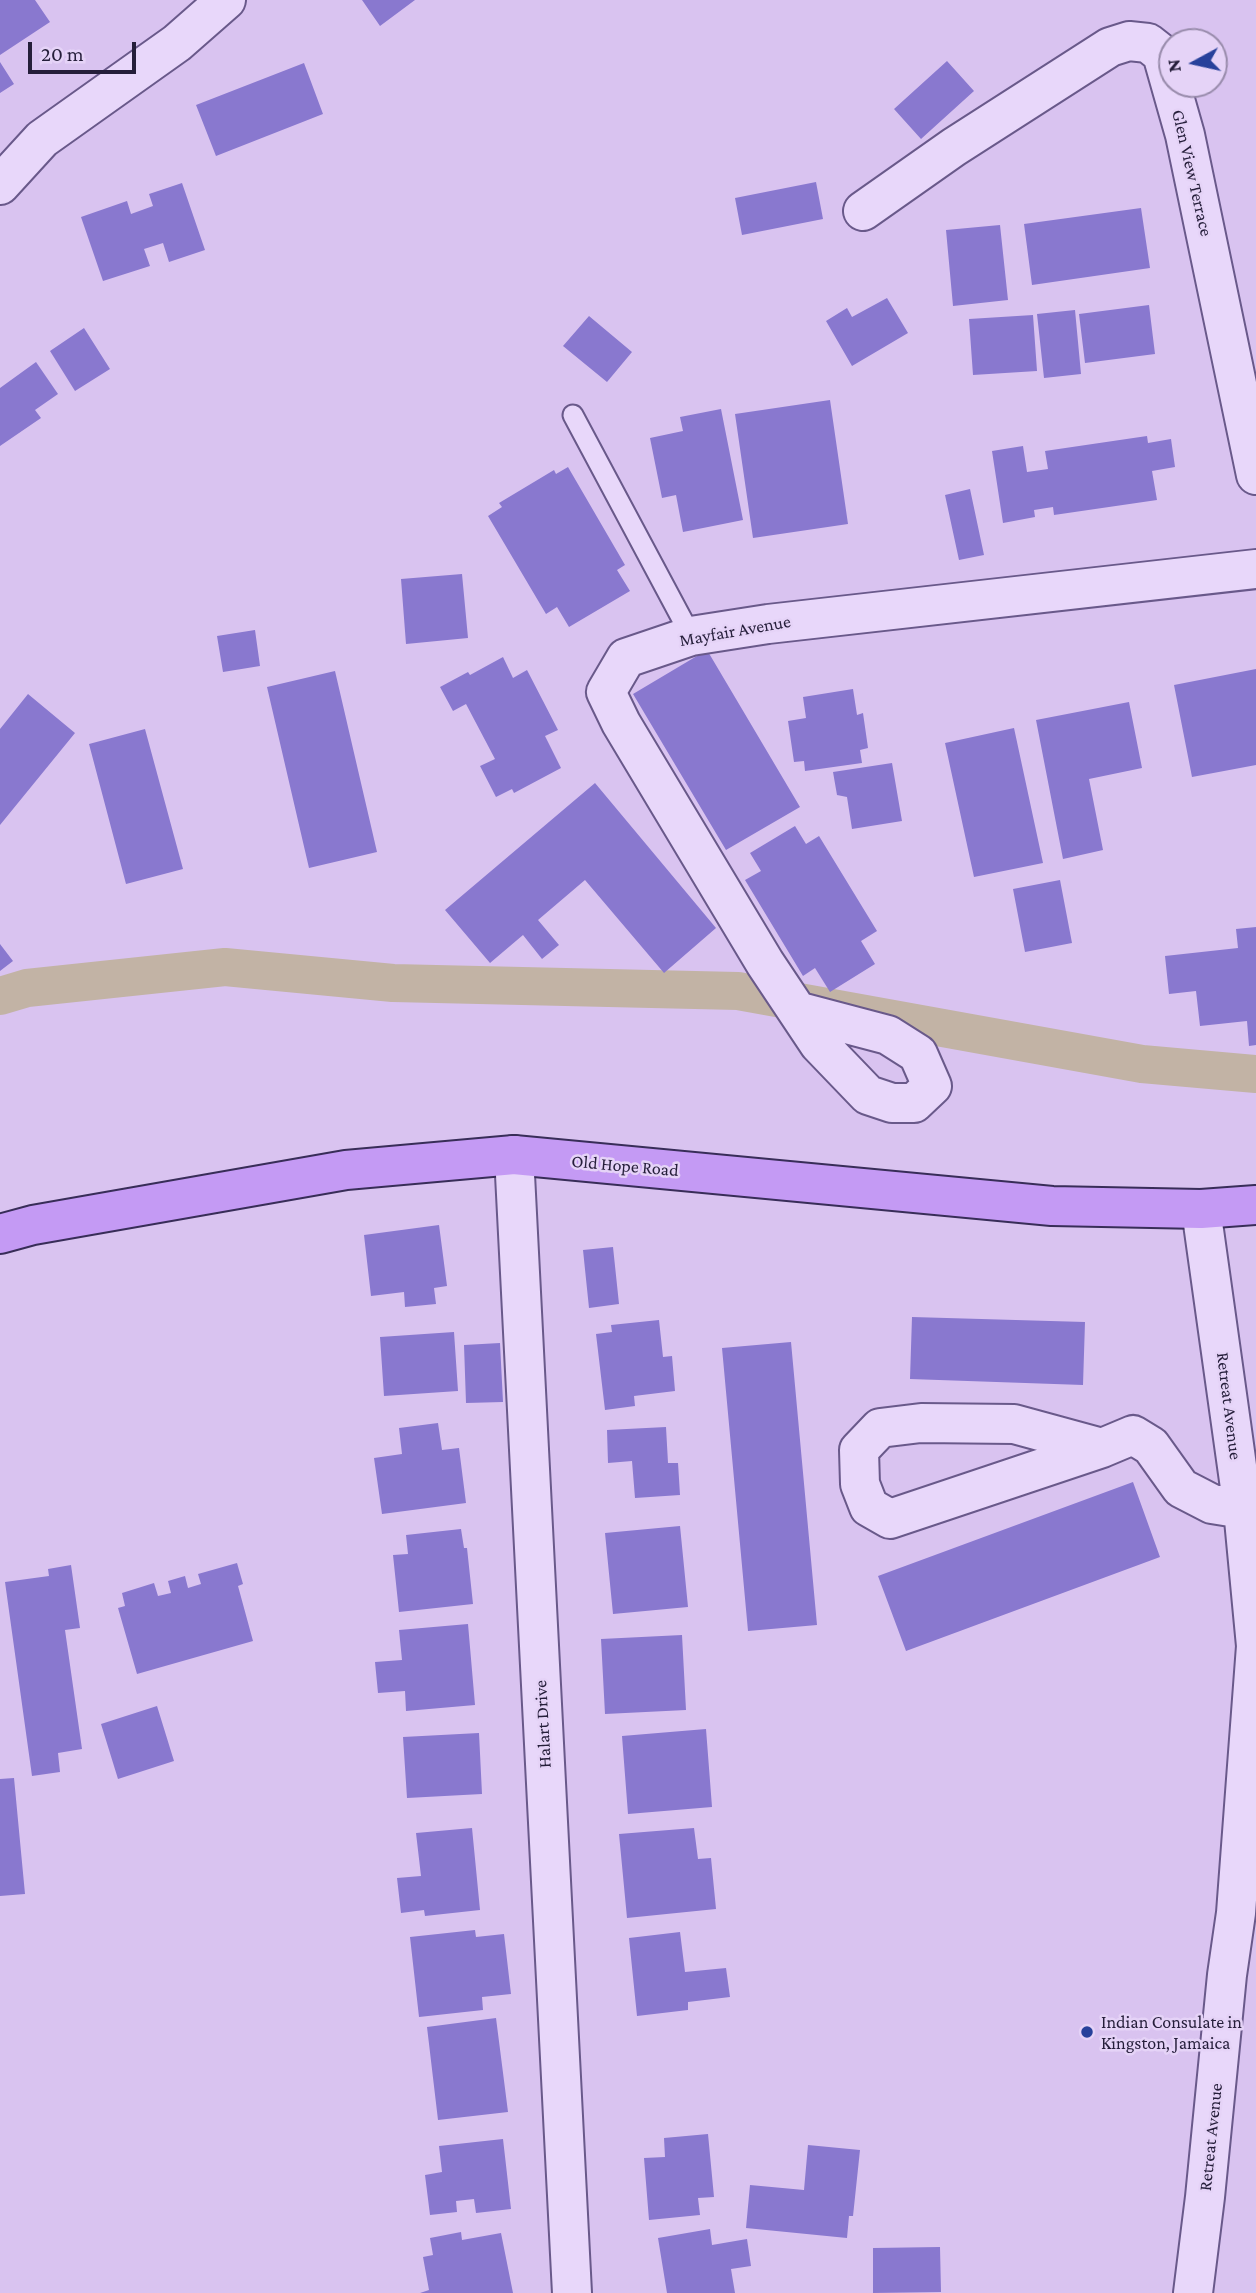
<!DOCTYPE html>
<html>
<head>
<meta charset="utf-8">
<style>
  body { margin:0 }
  #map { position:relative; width:1256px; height:2293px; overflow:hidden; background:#d9c3f0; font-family:"Crimson Pro",serif }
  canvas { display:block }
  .north { position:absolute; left:1158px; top:28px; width:70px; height:70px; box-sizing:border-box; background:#e5d3f7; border:2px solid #988bab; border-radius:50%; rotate:262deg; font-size:19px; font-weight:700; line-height:28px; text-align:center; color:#251e3a }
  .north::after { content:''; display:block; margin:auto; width:24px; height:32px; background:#27419b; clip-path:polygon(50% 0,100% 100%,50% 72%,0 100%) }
  .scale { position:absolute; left:28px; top:42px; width:108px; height:32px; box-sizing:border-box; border:4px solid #251e3a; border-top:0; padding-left:9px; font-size:21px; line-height:24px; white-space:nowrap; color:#251e3a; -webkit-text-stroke:5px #e5d3f7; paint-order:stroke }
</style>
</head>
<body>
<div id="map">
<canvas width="1256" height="2293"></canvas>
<div class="north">N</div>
<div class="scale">20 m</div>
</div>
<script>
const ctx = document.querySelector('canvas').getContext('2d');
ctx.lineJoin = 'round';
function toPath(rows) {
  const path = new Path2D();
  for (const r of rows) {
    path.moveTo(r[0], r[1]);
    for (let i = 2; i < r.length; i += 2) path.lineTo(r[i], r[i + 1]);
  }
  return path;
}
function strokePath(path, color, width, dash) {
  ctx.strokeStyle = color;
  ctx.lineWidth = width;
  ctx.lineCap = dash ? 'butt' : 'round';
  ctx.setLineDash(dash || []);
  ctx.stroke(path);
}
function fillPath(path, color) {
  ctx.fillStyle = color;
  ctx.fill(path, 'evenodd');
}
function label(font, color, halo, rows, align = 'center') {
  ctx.font = font + ' "Crimson Pro",serif';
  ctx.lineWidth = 5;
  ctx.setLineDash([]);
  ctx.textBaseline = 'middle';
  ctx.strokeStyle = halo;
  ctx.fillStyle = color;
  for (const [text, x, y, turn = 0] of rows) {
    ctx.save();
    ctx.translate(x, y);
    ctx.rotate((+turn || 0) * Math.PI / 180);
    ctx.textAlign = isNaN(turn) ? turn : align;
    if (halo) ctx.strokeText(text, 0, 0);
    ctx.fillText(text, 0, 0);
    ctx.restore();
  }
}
const canal = toPath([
  [0,996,27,988,225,967,393,983,738,991,1142,1064,1256,1074]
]);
const building = toPath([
  [0,0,35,0,50,22,0,55],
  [362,0,415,0,380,26],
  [947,61,974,91,921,139,894,109],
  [0,62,14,84,0,93],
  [304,63,323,114,216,156,196,105],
  [816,182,823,219,742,235,735,198],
  [182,183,205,250,169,262,163,243,144,249,150,266,103,281,81,217,127,201,131,214,153,206,149,194],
  [1141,208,1150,268,1032,285,1024,224],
  [1000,225,1008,300,953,306,946,230],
  [887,298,908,333,852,366,826,321,847,308,852,317],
  [1149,305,1155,354,1085,363,1079,314],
  [1075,310,1081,374,1044,378,1037,314],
  [1033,315,1037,371,973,375,969,319],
  [589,316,632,352,607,382,563,346],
  [84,328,110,369,75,391,50,351],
  [36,362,58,394,35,410,41,418,0,446,0,388],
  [830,400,848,524,753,538,735,414],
  [721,409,743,520,683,532,676,495,662,498,650,438,683,431,680,417],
  [1147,436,1148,443,1171,439,1175,467,1152,471,1157,500,1054,515,1053,507,1034,510,1035,517,1003,523,992,451,1023,446,1027,472,1048,469,1045,451],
  [568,467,625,565,617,570,630,591,569,627,557,607,546,614,488,516,502,507,499,503,554,470,556,474],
  [970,489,984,555,959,560,945,495],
  [462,574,468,638,406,644,401,579],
  [255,630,260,666,223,672,217,636],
  [707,650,800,807,726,850,633,694],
  [503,657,513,678,527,670,558,730,545,736,561,768,514,793,512,789,496,797,480,766,495,759,466,704,453,711,440,687,468,672,470,675],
  [1256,669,1256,765,1192,777,1174,685],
  [335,671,377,852,309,868,267,687],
  [853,689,857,715,863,713,868,748,860,750,862,763,805,771,804,761,794,762,788,721,806,718,803,697],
  [28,694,75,733,0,825,0,729],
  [1129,702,1142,768,1089,779,1103,850,1063,859,1036,720],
  [1014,728,1043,863,974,877,945,743],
  [145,729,183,869,126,884,89,744],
  [892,763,902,821,852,829,847,797,837,795,833,772],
  [595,783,716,928,664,973,585,880,538,920,559,945,542,959,523,935,490,963,445,910],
  [795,826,806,844,819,836,877,931,861,941,875,964,830,992,815,968,803,976,745,880,761,871,750,853],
  [1060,880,1072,943,1025,952,1013,889],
  [1256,927,1256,1045,1249,1046,1247,1021,1200,1026,1196,991,1169,994,1165,956,1238,948,1236,929],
  [0,944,13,961,0,971],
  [439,1225,447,1286,434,1288,436,1304,405,1307,404,1292,371,1296,364,1235],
  [613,1247,619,1304,589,1308,583,1250],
  [912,1317,1085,1322,1083,1385,910,1379],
  [659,1320,663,1357,672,1356,675,1391,634,1396,635,1406,605,1410,596,1334,612,1332,611,1325],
  [454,1332,458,1391,384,1396,380,1337],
  [791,1342,817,1625,748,1631,722,1348],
  [500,1343,503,1402,466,1403,464,1345],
  [438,1423,442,1450,459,1448,466,1503,382,1514,374,1458,402,1454,399,1428],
  [666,1427,668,1463,678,1463,680,1495,635,1498,632,1461,608,1463,607,1430],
  [1133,1482,1160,1557,906,1651,878,1576],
  [680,1526,688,1607,613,1614,605,1533],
  [461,1529,464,1548,467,1548,473,1604,399,1612,393,1555,408,1554,406,1535],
  [237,1563,243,1584,238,1586,253,1641,137,1674,118,1608,125,1606,122,1593,154,1583,158,1596,171,1593,168,1581,185,1576,188,1588,201,1584,198,1574],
  [71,1565,80,1628,65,1630,82,1749,58,1753,60,1772,32,1776,5,1582,49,1576,48,1569],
  [468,1624,475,1705,406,1711,405,1691,378,1693,375,1662,402,1660,399,1630],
  [682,1635,686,1710,605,1714,601,1639],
  [157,1706,174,1761,118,1779,101,1724],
  [706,1729,712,1807,628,1814,622,1736],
  [479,1733,482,1794,407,1798,403,1737],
  [14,1778,25,1894,0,1896,0,1779],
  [472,1828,480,1910,425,1916,424,1910,401,1913,397,1878,421,1876,416,1833],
  [694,1828,698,1859,711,1858,716,1909,627,1918,619,1834],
  [475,1930,476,1937,504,1934,511,1994,482,1997,483,2010,419,2017,410,1937],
  [680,1932,685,1972,726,1968,730,1997,688,2002,688,2010,637,2016,629,1938],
  [496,2018,508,2112,438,2120,427,2027],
  [708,2134,714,2197,698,2198,700,2215,649,2220,644,2158,665,2157,664,2138],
  [503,2139,511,2209,476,2213,474,2199,456,2201,457,2212,430,2215,425,2175,442,2172,439,2146],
  [808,2145,860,2150,853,2216,849,2216,847,2238,746,2228,750,2185,804,2190],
  [710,2229,712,2245,747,2239,751,2266,731,2269,735,2293,667,2293,658,2238],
  [461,2232,462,2240,501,2233,513,2293,420,2293,429,2290,423,2257,433,2255,430,2238],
  [940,2247,941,2292,873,2293,873,2248]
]);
const service = toPath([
  [573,415,691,636]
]);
const minor = toPath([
  [0,185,42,139,177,43,226,0],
  [863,211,954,147,1110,47,1129,41,1148,43,1162,54,1185,135,1256,475],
  [797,1011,888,1035,918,1054,932,1086,914,1103,892,1103,868,1095,819,1044,765,963,621,723,606,692,626,658,691,636,768,624,1256,569],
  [514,1155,572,2293],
  [1201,1209,1243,1509,1256,1646],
  [1102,1448,1014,1424,921,1423,880,1428,859,1450,860,1484,869,1507,890,1519,1102,1448,1133,1435,1151,1446,1181,1488,1212,1504,1243,1509],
  [1193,2293,1205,2197,1227,1975,1236,1913,1256,1646]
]);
const primary = toPath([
  [0,1234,33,1225,346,1170,514,1155,1052,1206,1201,1209,1256,1205]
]);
const markers = [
  [1087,2032,7,"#27419b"]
];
const streetNames = [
  ["Glen View Terrace",1192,173,77],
  ["Mayfair Avenue",735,631,-10],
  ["Old Hope Road",625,1166,5],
  ["Retreat Avenue",1229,1406,83],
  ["Halart Drive",543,1724,-93],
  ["Retreat Avenue",1211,2137,-84]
];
const poiNames = [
  ["Indian Consulate in",1101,2022],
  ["Kingston, Jamaica",1101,2043]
];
strokePath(canal, '#c2b3a5', 38);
fillPath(building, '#8978cf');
strokePath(service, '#69598a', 23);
strokePath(minor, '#69598a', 42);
strokePath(primary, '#382d58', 42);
strokePath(service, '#e8d7fa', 19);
strokePath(minor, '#e8d7fa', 38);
strokePath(primary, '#c49af4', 38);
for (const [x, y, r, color] of markers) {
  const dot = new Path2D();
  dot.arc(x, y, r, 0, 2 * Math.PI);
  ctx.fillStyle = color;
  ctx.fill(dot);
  strokePath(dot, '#e5d3f7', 2.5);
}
label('18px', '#251e3a', '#e5d3f7', streetNames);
label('18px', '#251e3a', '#e5d3f7', poiNames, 'left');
</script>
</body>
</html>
